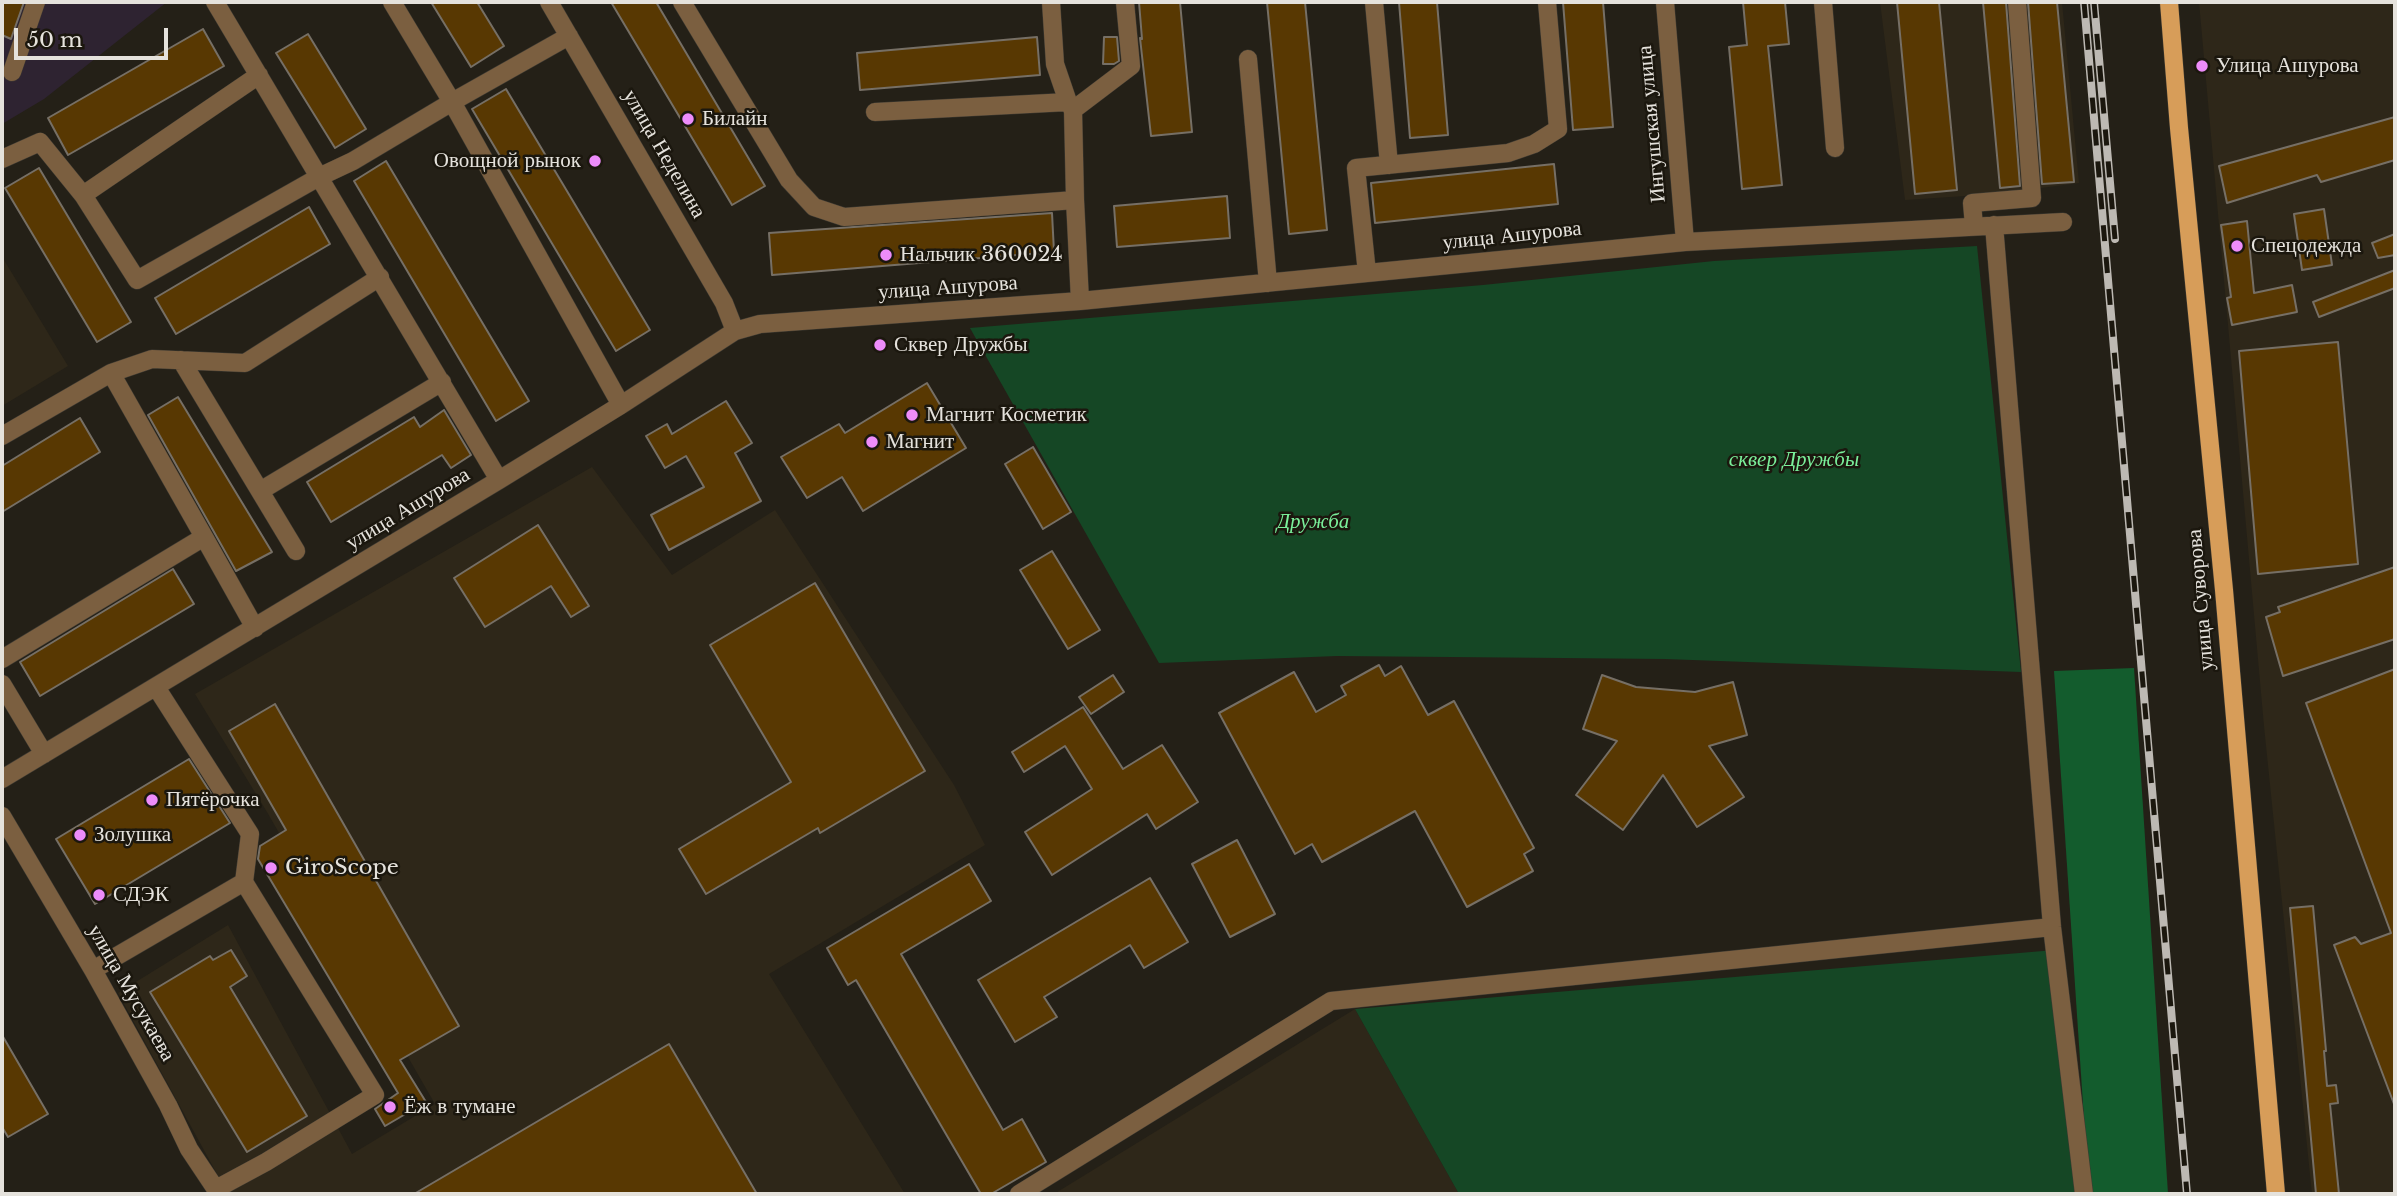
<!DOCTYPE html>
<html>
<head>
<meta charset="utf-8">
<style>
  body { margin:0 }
  #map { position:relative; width:2397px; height:1196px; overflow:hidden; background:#242017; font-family:"Libre Baskerville",serif }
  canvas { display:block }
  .frame { position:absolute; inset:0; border:4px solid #e5e2dc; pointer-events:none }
  .scale { position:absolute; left:14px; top:28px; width:154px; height:32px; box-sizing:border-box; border:4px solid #e5e2dc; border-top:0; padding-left:9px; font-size:21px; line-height:24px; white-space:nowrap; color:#e5e2dc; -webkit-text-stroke:5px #1b170e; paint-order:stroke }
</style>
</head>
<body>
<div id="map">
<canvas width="2397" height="1196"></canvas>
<div class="frame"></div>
<div class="scale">50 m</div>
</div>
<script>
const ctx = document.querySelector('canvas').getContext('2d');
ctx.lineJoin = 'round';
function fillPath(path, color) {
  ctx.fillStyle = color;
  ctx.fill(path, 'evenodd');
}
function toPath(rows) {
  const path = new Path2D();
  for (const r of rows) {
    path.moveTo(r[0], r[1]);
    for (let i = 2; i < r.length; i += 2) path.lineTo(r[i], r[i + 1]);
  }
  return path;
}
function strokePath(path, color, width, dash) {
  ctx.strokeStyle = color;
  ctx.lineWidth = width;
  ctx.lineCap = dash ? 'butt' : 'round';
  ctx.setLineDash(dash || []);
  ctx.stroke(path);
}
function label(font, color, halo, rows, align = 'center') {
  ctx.font = font + ' "Libre Baskerville",serif';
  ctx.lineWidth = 5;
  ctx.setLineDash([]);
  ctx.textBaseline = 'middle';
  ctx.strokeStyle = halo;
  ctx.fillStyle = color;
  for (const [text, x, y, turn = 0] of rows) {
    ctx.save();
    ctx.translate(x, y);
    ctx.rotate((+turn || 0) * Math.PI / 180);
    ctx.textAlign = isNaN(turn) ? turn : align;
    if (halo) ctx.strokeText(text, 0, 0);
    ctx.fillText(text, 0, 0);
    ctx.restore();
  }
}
const built = toPath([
  [1880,2,2062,2,2079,183,1995,194,1905,200],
  [2199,2,2395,2,2395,1194,2312,1194,2264,726],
  [4,260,68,366,2,406,2,262],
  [592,467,672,575,775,510,954,785,985,845,769,974,905,1194,228,1194,118,993,228,925,352,1154,435,1104,267,812,195,694],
  [1355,1009,1459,1194,1054,1194]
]);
const education = toPath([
  [2,2,167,2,44,99,2,124]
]);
const green = toPath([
  [1977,246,2021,672,1665,659,1562,658,1337,656,1159,663,970,328,1483,285,1714,261],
  [2055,950,2084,1194,1459,1194,1355,1009]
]);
const forest = toPath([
  [2134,668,2168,1194,2089,1194,2054,671]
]);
const building = toPath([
  [2,2,24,2,11,39,2,35,2,2],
  [431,2,477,2,504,46,471,67,431,2],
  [611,2,656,2,765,186,732,205,611,2],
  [1139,2,1180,2,1192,132,1151,136,1140,38,1142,39,1139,2],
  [1267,2,1305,2,1327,230,1289,234,1267,2],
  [1399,2,1437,2,1448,135,1410,138,1399,2],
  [1563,2,1603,2,1613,127,1573,130,1563,2],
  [1743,2,1785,2,1789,44,1768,46,1782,185,1742,189,1729,47,1747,45,1743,2],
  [1897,2,1939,2,1957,190,1915,194,1897,2],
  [1983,2,2006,2,2020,186,2000,188,1983,2],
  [2028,2,2057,2,2074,182,2042,184,2028,2],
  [203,29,224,66,68,155,48,118,203,29],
  [308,34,366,129,335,148,276,53,308,34],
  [1037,37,1040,75,860,90,857,53,1037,37],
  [1104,37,1117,37,1119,61,1114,64,1103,64,1104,37],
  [506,89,650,330,616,351,472,109,506,89],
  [2395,117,2395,160,2321,182,2317,175,2227,203,2219,166,2395,117],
  [386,161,529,401,496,421,354,181,386,161],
  [1554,164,1558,204,1375,223,1371,183,1554,164],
  [39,168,131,322,97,342,5,188,39,168],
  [1227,196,1230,238,1117,247,1114,206,1227,196],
  [309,207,330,244,176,334,155,298,309,207],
  [2324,209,2332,265,2302,270,2294,214,2324,209],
  [1052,213,1054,252,772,275,769,233,1052,213],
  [2247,221,2254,293,2292,285,2297,312,2232,325,2227,298,2231,297,2221,225,2247,221],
  [2395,234,2395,255,2378,258,2372,243,2395,234],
  [2395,270,2395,288,2319,317,2313,302,2395,270],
  [2338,342,2358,564,2258,574,2239,351,2338,342],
  [927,383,966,448,863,511,842,477,807,498,781,457,839,424,845,433,927,383],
  [178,397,272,552,236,571,148,415,178,397],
  [726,401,752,443,735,453,761,501,669,550,651,515,704,487,686,456,665,468,646,436,667,424,672,434,726,401],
  [444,410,471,455,451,468,442,455,331,522,307,482,414,417,420,427,444,410],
  [80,418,100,452,2,512,2,466,80,418],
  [1033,447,1071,512,1043,529,1005,464,1033,447],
  [538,525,589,606,571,617,551,586,485,627,454,578,538,525],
  [1052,551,1100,630,1068,649,1020,570,1052,551],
  [2395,567,2395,639,2283,676,2266,617,2280,612,2278,607,2395,567],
  [173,569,194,604,40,696,20,662,173,569],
  [815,583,925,771,820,833,818,828,706,894,679,849,791,782,710,645,815,583],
  [1379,665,1385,676,1401,666,1428,715,1454,701,1534,848,1524,854,1533,871,1467,907,1415,811,1322,862,1312,844,1295,854,1219,713,1294,672,1316,712,1346,695,1341,686,1379,665],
  [2395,669,2395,1104,2394,1104,2334,945,2355,937,2361,944,2391,933,2306,703,2395,669],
  [1113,675,1124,692,1091,714,1079,697,1113,675],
  [1602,675,1636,687,1695,692,1733,682,1747,735,1709,746,1744,797,1697,827,1663,775,1623,830,1576,795,1617,741,1583,729,1602,675],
  [275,704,459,1026,400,1060,426,1102,385,1126,375,1109,398,1093,258,859,260,846,286,830,229,731,275,704],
  [1083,707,1123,769,1162,745,1198,802,1156,829,1147,814,1052,875,1025,832,1092,789,1065,746,1024,772,1012,752,1083,707],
  [189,759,230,823,95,904,56,839,189,759],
  [1237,840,1275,914,1230,937,1192,864,1237,840],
  [969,864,991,901,901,954,1003,1130,1022,1119,1046,1162,991,1194,981,1194,856,980,848,985,827,948,969,864],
  [1150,878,1188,942,1144,968,1130,945,1044,997,1057,1017,1015,1042,978,980,1150,878],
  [2313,906,2326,1051,2324,1051,2327,1086,2336,1085,2338,1103,2330,1104,2339,1194,2316,1194,2290,908,2313,906],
  [231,950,247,976,230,987,307,1116,247,1152,150,992,210,956,213,960,231,950],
  [2,1035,48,1114,8,1137,2,1127,2,1035],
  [669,1044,757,1194,414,1194,669,1044]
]);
const minor = toPath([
  [215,2,499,480],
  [392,2,452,102,621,405],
  [549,2,724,303,735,331],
  [682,2,789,180,814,207,844,217,1075,200],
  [1051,2,1055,64,1068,102],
  [1374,2,1389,165],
  [1665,2,1685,242],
  [1823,2,1835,148],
  [1248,59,1268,283],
  [12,72,36,2],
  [875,112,1068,102,1073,110],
  [2,159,40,142,83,195,137,280,319,177,353,161,452,102,569,36],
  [83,195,259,75],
  [1994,225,2052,927,2084,1194],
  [1974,226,1972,203,2032,198,2017,2],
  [1367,273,1356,168,1508,153,1534,144,1558,129,1547,2],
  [1080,301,1075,200,1073,110,1131,66,1125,2],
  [181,360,296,551],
  [111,373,152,359,245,363,380,277],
  [2,436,111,373,204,537,2,659],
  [260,491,442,382],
  [204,537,255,628],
  [2,684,44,754],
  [156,687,250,834,244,882,375,1095,266,1162,216,1189],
  [2,779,499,480,621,405,735,331,760,324,1080,301,1685,242,2063,222],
  [2,816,93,970,168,1105,189,1149,219,1194],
  [93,970,244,882],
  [1019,1194,1331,1001,2052,927]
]);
const major = toPath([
  [2169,2,2179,128,2224,590,2276,1194]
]);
const rail = toPath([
  [2084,2,2187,1194],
  [2094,2,2115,239]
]);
const markers = [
  [2202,66,7,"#ed8cfa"],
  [688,119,7,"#ed8cfa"],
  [595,161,7,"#ed8cfa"],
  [2237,246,7,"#ed8cfa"],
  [886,255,7,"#ed8cfa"],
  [880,345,7,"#ed8cfa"],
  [912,415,7,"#ed8cfa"],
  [872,442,7,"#ed8cfa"],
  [152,800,7,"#ed8cfa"],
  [80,835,7,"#ed8cfa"],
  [271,868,7,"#ed8cfa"],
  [99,895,7,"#ed8cfa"],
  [390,1107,7,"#ed8cfa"]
];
const poiNames = [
  ["Улица Ашурова",2216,66],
  ["Билайн",702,119],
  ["Овощной рынок",581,161,"right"],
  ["Спецодежда",2251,246],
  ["Нальчик 360024",900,255],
  ["Сквер Дружбы",894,345],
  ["Магнит Косметик",926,415],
  ["Магнит",886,442],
  ["Пятёрочка",166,800],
  ["Золушка",94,835],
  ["GiroScope",285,868],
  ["СДЭК",113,895],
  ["Ёж в тумане",404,1107]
];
const streetNames = [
  ["Ингушская улица",1652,124,-95],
  ["улица Неделина",664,154,60],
  ["улица Ашурова",1512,236,-6],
  ["улица Ашурова",948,288,-4],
  ["улица Ашурова",408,509,-31],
  ["улица Суворова",2201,600,-95],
  ["улица Мусукаева",131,993,60]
];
const parkNames = [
  ["сквер Дружбы",1794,460],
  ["Дружба",1313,522]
];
fillPath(built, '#2e2719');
fillPath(education, '#2e2331');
fillPath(green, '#154725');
fillPath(forest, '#135c2d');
fillPath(building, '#583802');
strokePath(building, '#766f65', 2);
strokePath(minor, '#3f3b33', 19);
strokePath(major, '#3f3b33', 19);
strokePath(minor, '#7b5f40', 18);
strokePath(major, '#d79d59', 18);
strokePath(rail, '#bdb9b3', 8);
strokePath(rail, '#1b170e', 5, [16]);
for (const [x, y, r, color] of markers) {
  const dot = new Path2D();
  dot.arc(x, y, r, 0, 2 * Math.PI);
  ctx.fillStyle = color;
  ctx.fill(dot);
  strokePath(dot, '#1b170e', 2.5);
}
label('21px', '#e5e2dc', '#1b170e', poiNames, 'left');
label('21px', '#e5e2dc', '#1b170e', streetNames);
label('italic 21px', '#7aef9a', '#1b170e', parkNames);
</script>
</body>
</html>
